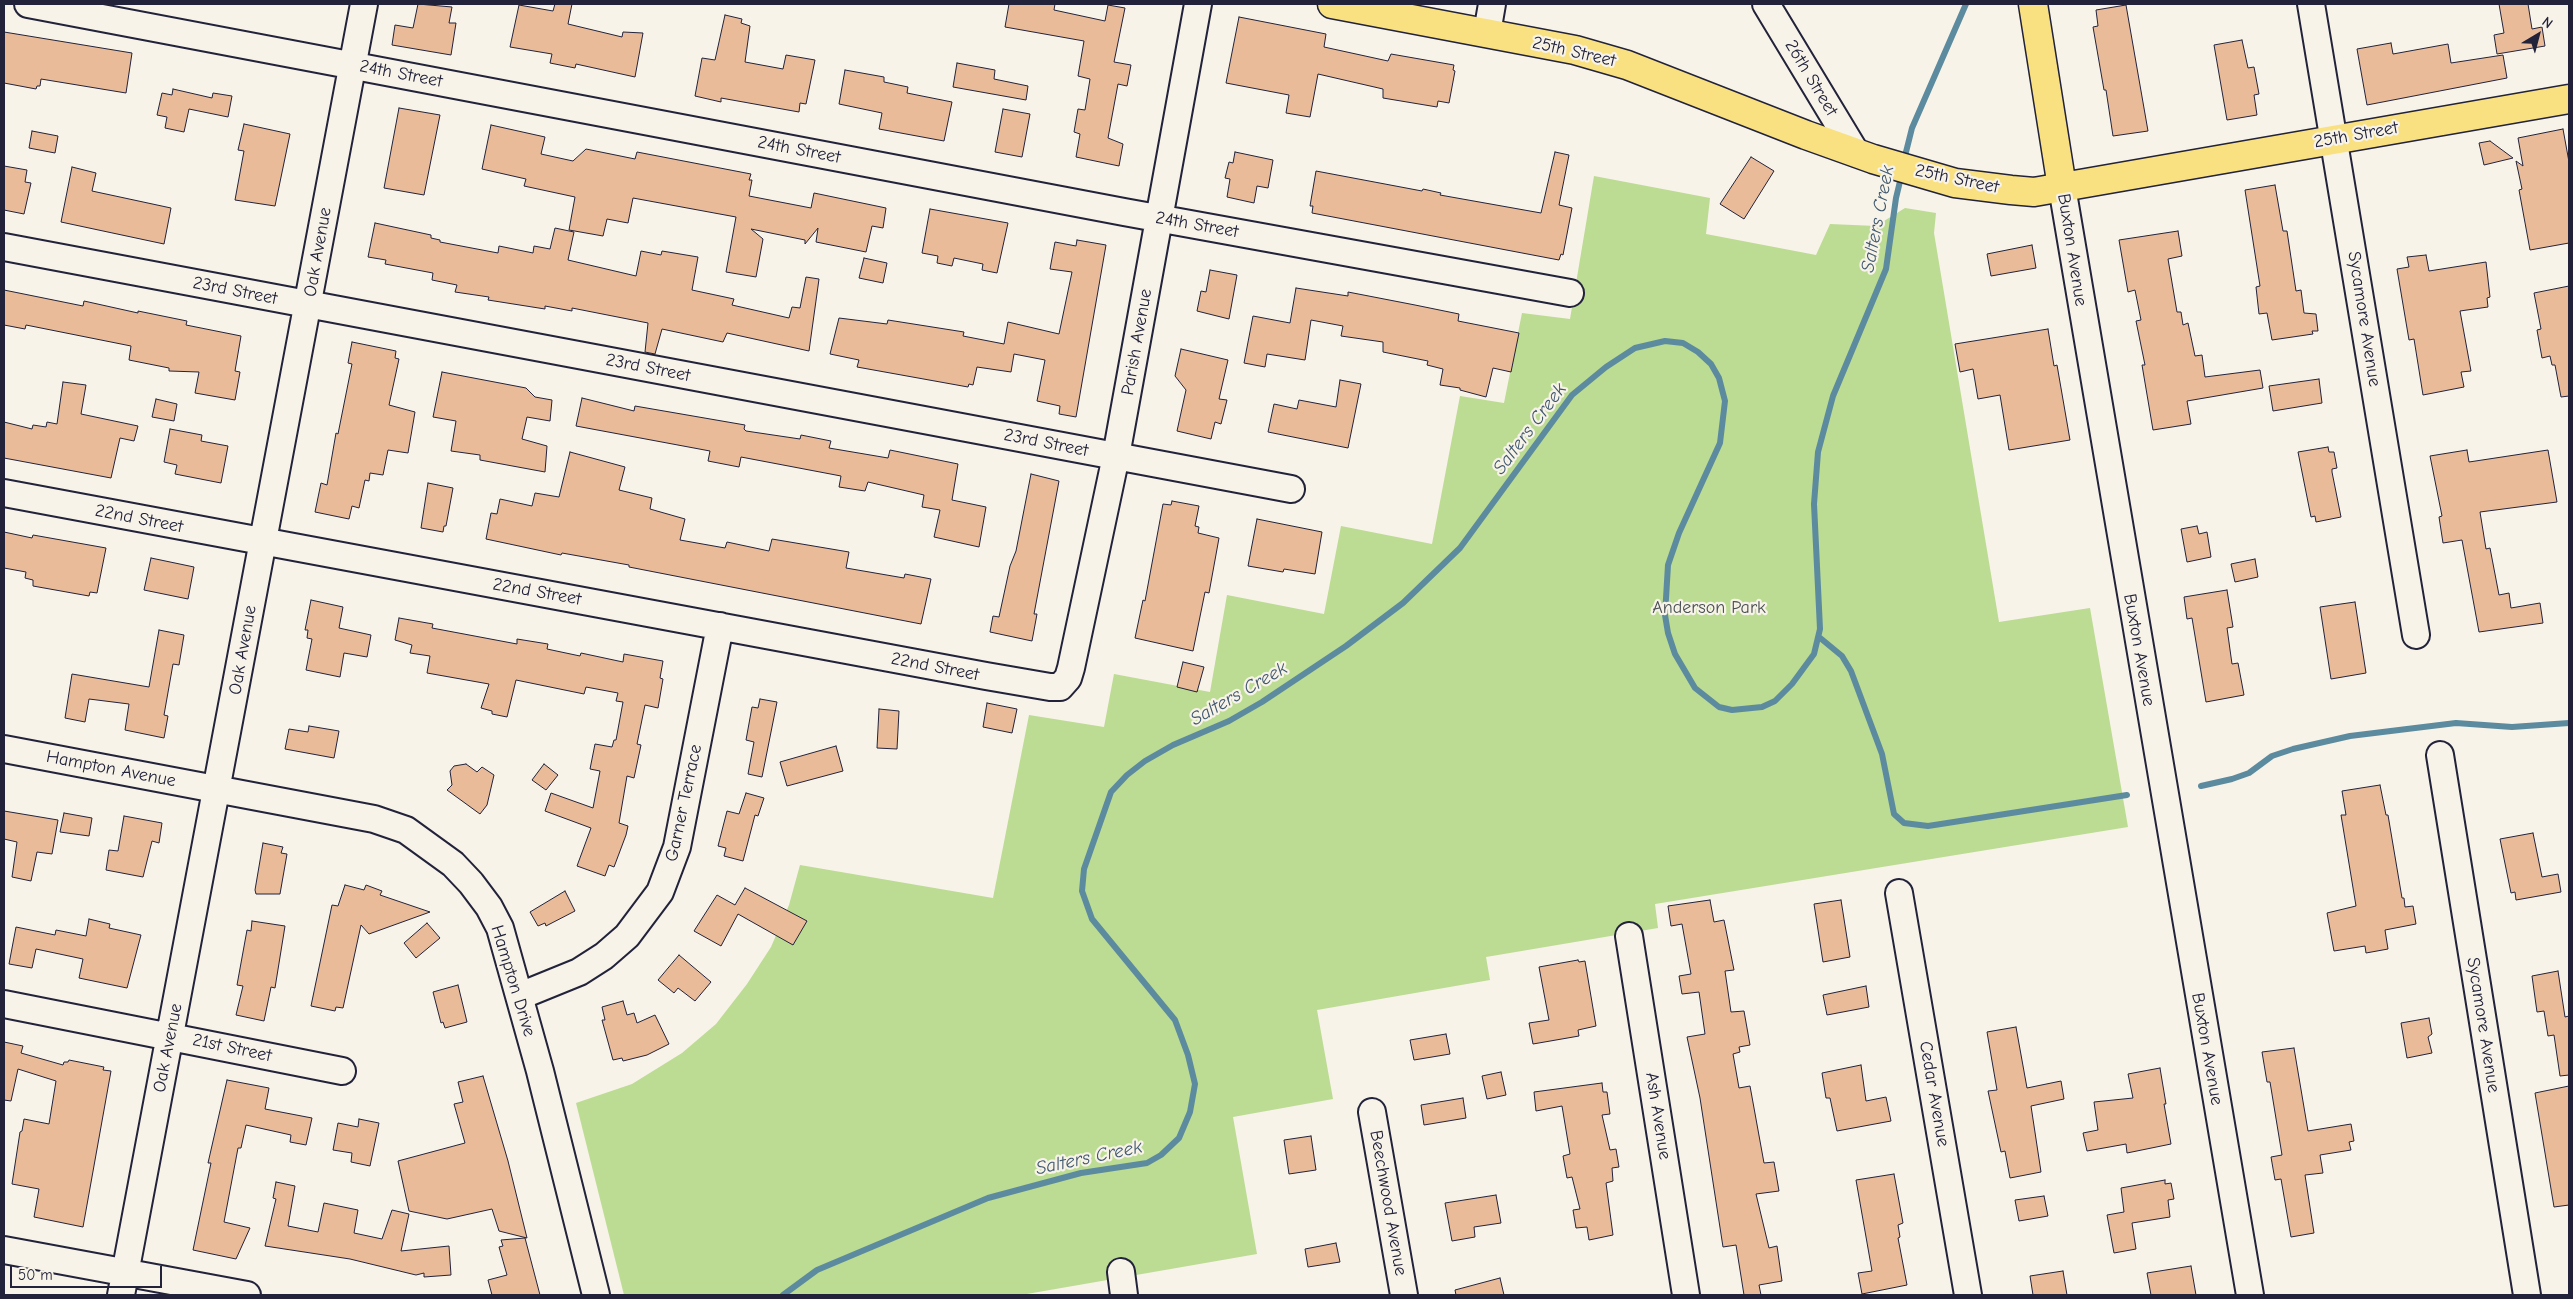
<!DOCTYPE html>
<html>
<head>
<meta charset="utf-8">
<style>
  body { margin:0 }
  #map { position:relative; width:2573px; height:1299px; overflow:hidden; background:#f7f3e8; font-family:"Comic Neue",sans-serif }
  canvas { display:block }
  .frame { position:absolute; inset:0; border:5px solid #22223b; pointer-events:none }
  .north { position:absolute; left:2513px; top:10px; width:50px; height:50px; -webkit-text-stroke:4px #f7f3e8; paint-order:stroke; rotate:37deg; font-size:14px; font-weight:700; line-height:20px; text-align:center; color:#22223b }
  .north::after { content:''; display:block; margin:auto; width:18px; height:22px; background:#22223b; clip-path:polygon(50% 0,100% 100%,50% 72%,0 100%) }
  .scale { position:absolute; left:10px; top:1266px; width:152px; height:22px; box-sizing:border-box; border:2px solid #22223b; border-top:0; padding-left:6px; font-size:15px; line-height:18px; white-space:nowrap; color:#22223b; -webkit-text-stroke:4px #f7f3e8; paint-order:stroke }
</style>
</head>
<body>
<div id="map">
<canvas width="2573" height="1299"></canvas>
<div class="frame"></div>
<div class="north">N</div>
<div class="scale">50 m</div>
</div>
<script>
const ctx = document.querySelector('canvas').getContext('2d');
ctx.lineJoin = 'round';
function fillPath(path, color) {
  ctx.fillStyle = color;
  ctx.fill(path, 'evenodd');
}
function toPath(rows) {
  const path = new Path2D();
  for (const r of rows) {
    path.moveTo(r[0], r[1]);
    for (let i = 2; i < r.length; i += 2) path.lineTo(r[i], r[i + 1]);
  }
  return path;
}
function strokePath(path, color, width, dash) {
  ctx.strokeStyle = color;
  ctx.lineWidth = width;
  ctx.lineCap = dash ? 'butt' : 'round';
  ctx.setLineDash(dash || []);
  ctx.stroke(path);
}
function label(font, color, halo, rows, align = 'center') {
  ctx.font = font + ' "Comic Neue",sans-serif';
  ctx.lineWidth = 4.5;
  ctx.setLineDash([]);
  ctx.textBaseline = 'middle';
  ctx.strokeStyle = halo;
  ctx.fillStyle = color;
  for (const [text, x, y, turn = 0] of rows) {
    ctx.save();
    ctx.translate(x, y);
    ctx.rotate((+turn || 0) * Math.PI / 180);
    ctx.textAlign = isNaN(turn) ? turn : align;
    if (halo) ctx.strokeText(text, 0, 0);
    ctx.fillText(text, 0, 0);
    ctx.restore();
  }
}
const green = toPath([
  [1594,176,1710,198,1706,234,1816,255,1830,224,1876,226,1905,208,1936,213,1934,233,1999,622,2090,608,2128,827,1655,904,1658,928,1486,957,1490,980,1317,1010,1333,1099,1233,1117,1257,1254,1021,1295,624,1295,576,1103,632,1084,682,1053,716,1024,747,984,771,947,789,905,800,865,993,898,1029,715,1104,727,1114,674,1210,692,1227,595,1324,614,1341,526,1432,544,1460,396,1504,403,1522,313,1570,319]
]);
const stream = toPath([
  [1904,160,1912,128,1966,4],
  [1819,637,1842,656,1851,671,1882,754,1894,814,1904,823,1928,826,2127,795],
  [2201,786,2232,779,2249,773,2272,756,2293,749,2350,736,2456,723,2512,727,2569,723],
  [783,1295,817,1270,988,1198,1081,1173,1147,1163,1161,1155,1179,1138,1190,1112,1195,1084,1188,1055,1175,1020,1092,919,1082,891,1084,869,1111,792,1127,775,1145,761,1173,745,1229,721,1262,702,1346,646,1403,603,1460,548,1572,395,1606,367,1635,348,1665,341,1683,343,1698,352,1711,364,1719,378,1725,401,1720,443,1679,533,1668,565,1665,615,1668,633,1675,654,1695,688,1719,707,1732,710,1762,707,1775,701,1792,684,1814,654,1820,629,1814,504,1818,452,1833,396,1886,269,1896,198,1902,173]
]);
const building = toPath([
  [418,4,452,7,449,23,456,23,451,55,392,45,395,25,413,28,418,4],
  [555,4,572,4,568,24,622,37,623,32,643,33,635,77,576,64,575,68,550,63,552,54,510,47,519,5,553,11,555,4],
  [1009,4,1055,4,1054,10,1105,21,1108,5,1125,8,1114,62,1131,65,1127,86,1118,84,1108,138,1123,144,1119,166,1076,157,1080,134,1074,132,1078,109,1085,110,1090,79,1078,76,1084,41,1005,27,1009,4],
  [2499,4,2528,4,2532,29,2542,27,2545,46,2497,54,2494,35,2504,33,2499,4],
  [2126,5,2148,131,2113,136,2106,90,2104,90,2093,27,2098,26,2096,10,2126,5],
  [725,15,742,19,741,23,750,26,745,62,783,69,786,55,815,60,806,104,800,103,799,112,721,98,721,102,695,96,702,58,715,60,725,15],
  [1239,17,1326,34,1324,47,1388,61,1391,54,1454,65,1453,70,1455,71,1449,103,1438,101,1437,107,1383,98,1383,89,1318,74,1310,117,1286,113,1289,95,1226,83,1239,17],
  [4,32,132,53,126,93,41,79,40,86,37,86,36,89,4,83,4,32],
  [2242,40,2248,68,2254,67,2259,94,2254,95,2257,115,2227,120,2214,45,2242,40],
  [2391,43,2393,54,2448,44,2451,63,2503,55,2507,78,2367,105,2357,49,2391,43],
  [957,63,995,70,994,79,1028,86,1026,100,953,87,957,63],
  [845,70,884,77,884,82,908,87,907,93,952,102,944,141,879,129,882,113,839,104,845,70],
  [173,89,212,98,213,93,232,96,228,117,189,109,184,132,165,128,167,117,157,115,162,93,172,95,173,89],
  [399,108,440,115,424,195,384,188,399,108],
  [1003,109,1030,114,1022,157,995,152,1003,109],
  [244,124,290,134,275,206,235,200,244,151,238,150,244,124],
  [491,125,545,137,541,154,573,161,586,149,635,159,637,152,751,174,749,180,752,180,749,196,811,208,814,193,886,208,883,228,872,226,866,252,816,242,818,228,805,244,805,240,751,229,763,239,756,277,726,272,736,217,633,198,628,223,607,219,603,236,569,230,575,197,524,186,526,179,482,169,491,125],
  [2563,129,2569,162,2569,243,2530,250,2519,190,2522,189,2516,161,2523,166,2518,138,2563,129],
  [32,131,58,136,55,153,29,148,32,131],
  [2490,141,2513,158,2484,165,2479,143,2490,141],
  [1235,152,1273,160,1268,188,1257,186,1254,203,1227,197,1230,179,1225,178,1229,162,1233,163,1235,152],
  [1555,152,1569,155,1559,205,1572,208,1563,255,1561,254,1559,260,1312,213,1313,206,1310,206,1316,171,1422,191,1423,189,1441,193,1440,195,1541,213,1555,152],
  [1751,157,1774,171,1744,219,1720,204,1751,157],
  [4,166,27,170,25,182,31,183,24,214,4,210,4,166],
  [72,167,96,173,92,191,171,208,164,244,61,222,72,167],
  [2275,185,2283,231,2287,231,2296,291,2301,290,2304,313,2316,314,2318,331,2312,331,2313,334,2272,340,2267,313,2259,314,2256,287,2260,286,2245,190,2275,185],
  [930,209,1008,223,997,273,982,270,983,264,954,258,952,266,937,263,938,256,922,253,930,209],
  [375,223,431,235,431,238,440,240,440,242,498,253,499,246,533,253,534,246,550,249,555,228,574,232,568,260,636,276,641,251,661,255,662,251,698,257,692,290,734,299,732,305,789,318,792,307,800,308,806,277,819,279,809,351,727,333,723,342,662,329,655,354,645,352,648,323,572,308,572,311,545,306,545,309,488,300,489,297,455,292,457,285,432,280,433,273,385,264,386,260,368,257,375,223],
  [2178,231,2182,256,2168,259,2177,312,2181,312,2183,325,2188,323,2195,356,2202,355,2205,377,2260,370,2263,388,2187,401,2191,424,2153,430,2142,365,2145,365,2136,321,2141,320,2135,290,2128,292,2119,240,2178,231],
  [1077,240,1106,245,1076,417,1059,414,1060,406,1037,401,1045,360,1014,354,1011,372,977,367,973,385,969,384,968,387,857,367,859,360,830,354,839,318,887,324,888,320,964,332,963,336,1004,344,1008,322,1059,334,1072,272,1050,269,1055,242,1076,246,1077,240],
  [2032,245,2036,268,1991,276,1987,254,2032,245],
  [2426,255,2429,271,2486,262,2490,297,2487,298,2488,307,2460,311,2471,371,2461,372,2464,387,2423,395,2414,339,2409,340,2397,269,2409,267,2407,257,2426,255],
  [864,258,887,263,883,283,859,278,864,258],
  [1210,270,1237,275,1229,319,1197,311,1201,291,1206,292,1210,270],
  [2569,286,2569,396,2561,397,2555,365,2552,365,2550,356,2542,358,2537,330,2541,329,2534,293,2569,286],
  [1296,288,1348,296,1348,292,1415,305,1459,314,1458,321,1519,333,1511,372,1493,368,1486,397,1460,390,1460,388,1440,385,1443,369,1427,365,1428,361,1383,352,1383,342,1341,336,1343,326,1311,320,1305,360,1267,354,1265,367,1244,363,1253,316,1290,323,1296,288],
  [4,290,83,306,84,301,138,313,138,311,187,321,186,325,241,336,235,371,240,372,235,400,195,393,199,372,169,371,169,368,129,360,131,346,26,325,25,329,4,325,4,290],
  [2048,329,2054,366,2057,365,2070,440,2009,450,2000,395,1978,399,1973,369,1960,372,1955,344,2048,329],
  [352,342,396,351,395,358,399,359,389,405,415,412,408,453,388,450,383,475,370,473,369,481,365,480,359,508,352,506,349,519,315,512,321,483,327,485,336,433,338,434,352,364,348,363,352,342],
  [1181,349,1228,360,1219,399,1227,400,1221,424,1215,422,1211,439,1177,431,1186,390,1175,376,1181,349],
  [442,372,526,388,535,397,552,400,550,421,527,417,522,439,547,446,545,472,480,460,480,455,451,451,456,421,433,417,442,372],
  [2319,379,2322,403,2273,411,2269,386,2319,379],
  [1340,380,1361,384,1348,448,1268,432,1274,404,1297,409,1299,400,1336,407,1340,380],
  [63,382,86,385,81,414,138,426,134,441,120,438,111,478,4,458,4,422,32,429,33,425,46,427,47,422,57,424,63,382],
  [582,398,634,411,635,406,745,425,744,429,746,431,800,439,801,435,831,441,829,448,888,458,890,450,958,464,952,500,986,507,979,547,934,537,940,510,922,507,924,495,868,482,865,491,839,487,841,476,741,457,739,467,708,461,710,451,576,426,582,398],
  [156,399,177,404,174,421,152,417,156,399],
  [170,429,202,435,201,441,228,446,221,483,175,474,177,465,164,462,170,429],
  [2328,447,2329,452,2334,452,2337,468,2332,469,2332,472,2341,517,2316,522,2315,516,2311,517,2298,452,2328,447],
  [2467,450,2469,462,2548,450,2557,502,2480,512,2486,549,2490,548,2499,595,2509,593,2511,608,2540,603,2543,623,2479,632,2462,540,2443,543,2439,517,2442,516,2430,456,2467,450],
  [570,452,625,467,619,490,652,498,650,509,685,519,680,540,725,548,727,542,769,551,772,539,849,552,846,568,904,578,905,574,931,579,921,624,629,567,629,565,562,553,561,555,486,539,491,513,497,514,500,499,532,506,535,493,559,497,570,452],
  [1031,474,1059,481,1034,614,1037,614,1032,641,990,632,993,616,999,617,1010,566,1016,551,1031,474],
  [428,483,453,488,446,526,444,526,443,532,421,528,428,483],
  [1172,501,1199,506,1195,526,1199,527,1198,533,1219,538,1209,593,1205,592,1193,651,1135,638,1143,600,1145,601,1163,504,1171,505,1172,501],
  [1257,519,1322,532,1315,574,1284,569,1283,572,1248,566,1257,519],
  [2197,526,2199,534,2207,532,2211,557,2187,562,2181,529,2197,526],
  [4,532,32,538,33,535,106,548,97,593,90,592,89,596,33,586,33,580,25,578,26,572,4,568,4,532],
  [151,558,194,567,188,599,144,590,151,558],
  [2255,559,2258,577,2235,582,2231,564,2255,559],
  [2227,590,2233,627,2227,628,2232,664,2238,663,2244,695,2206,702,2192,618,2187,619,2184,597,2227,590],
  [311,600,343,607,339,628,371,635,367,657,344,653,340,677,306,670,312,639,307,638,308,630,305,630,311,600],
  [2355,602,2366,673,2331,679,2320,607,2355,602],
  [399,618,433,624,432,628,517,644,517,639,548,644,547,649,580,656,581,653,623,662,624,654,663,661,660,678,663,679,658,708,645,705,637,744,641,745,634,778,627,776,619,823,628,826,626,835,614,867,609,865,605,876,577,866,591,828,545,811,551,793,593,808,600,771,590,769,595,744,612,747,614,740,616,740,623,702,616,701,618,693,586,687,584,694,516,680,507,717,492,714,492,711,481,708,489,684,427,673,430,656,410,653,412,645,395,640,399,618],
  [159,630,184,635,179,665,173,664,164,715,168,716,164,738,125,730,129,704,89,699,85,722,65,718,72,674,149,687,159,630],
  [1183,662,1204,667,1197,692,1177,687,1183,662],
  [760,699,777,702,762,777,748,774,754,742,746,740,752,707,758,708,760,699],
  [987,703,1017,709,1012,733,983,727,987,703],
  [879,709,899,711,897,749,877,748,879,709],
  [309,726,339,731,334,758,285,749,289,729,308,732,309,726],
  [836,746,843,771,787,786,780,762,836,746],
  [466,764,477,772,482,767,494,775,487,805,480,814,447,790,452,785,450,771,454,766,466,764],
  [544,764,558,775,546,790,532,780,544,764],
  [2380,785,2386,815,2388,815,2402,898,2404,898,2405,907,2413,906,2416,924,2385,930,2388,949,2366,953,2365,946,2334,951,2327,913,2356,906,2341,815,2346,815,2342,791,2380,785],
  [746,793,764,798,758,816,755,815,743,861,724,856,726,848,718,846,727,811,739,814,746,793],
  [4,811,58,820,52,854,37,852,31,881,12,877,17,842,4,839,4,811],
  [64,813,92,818,89,836,60,832,64,813],
  [124,816,162,823,159,843,152,841,143,877,106,870,109,850,118,851,124,816],
  [2533,833,2542,877,2558,874,2561,892,2516,900,2515,892,2511,893,2500,839,2533,833],
  [263,843,283,847,281,853,287,854,280,894,256,894,255,890,263,843],
  [345,885,364,890,366,885,382,891,380,895,430,912,369,934,361,925,343,1008,336,1007,335,1011,311,1006,332,905,338,906,345,885],
  [745,888,807,921,793,945,738,914,721,946,694,931,717,895,735,905,745,888],
  [565,891,575,911,546,926,545,923,538,926,530,912,565,891],
  [1710,900,1714,922,1724,920,1734,970,1725,971,1731,1012,1744,1011,1750,1045,1739,1047,1740,1052,1733,1054,1739,1088,1750,1086,1764,1163,1774,1162,1779,1191,1756,1194,1769,1248,1777,1246,1782,1281,1759,1285,1761,1295,1744,1295,1736,1245,1723,1247,1700,1098,1687,1037,1705,1034,1699,992,1682,994,1679,976,1691,974,1682,924,1671,926,1668,906,1710,900],
  [1841,900,1850,957,1823,962,1814,904,1841,900],
  [89,919,110,924,109,928,141,935,127,988,79,978,83,959,36,949,32,968,9,964,16,927,55,935,56,930,86,936,89,919],
  [252,921,285,926,275,988,271,987,264,1021,236,1015,243,986,237,985,247,930,251,931,252,921],
  [427,923,440,938,416,958,404,943,427,923],
  [679,955,711,982,695,1001,678,988,674,993,658,980,679,955],
  [1578,960,1579,962,1585,961,1596,1026,1578,1030,1579,1036,1533,1044,1529,1023,1549,1020,1539,967,1578,960],
  [2558,971,2565,1017,2569,1016,2569,1075,2560,1076,2554,1035,2548,1036,2544,1011,2537,1012,2532,976,2558,971],
  [458,985,467,1022,445,1028,443,1022,441,1023,433,992,458,985],
  [1866,986,1869,1007,1827,1015,1823,995,1866,986],
  [623,1001,627,1015,634,1013,637,1023,655,1015,669,1044,647,1055,623,1061,622,1058,613,1060,602,1020,605,1020,602,1007,623,1001],
  [2429,1018,2432,1034,2428,1037,2432,1053,2407,1058,2401,1023,2429,1018],
  [2016,1027,2027,1088,2061,1081,2064,1099,2031,1106,2041,1172,2010,1178,2005,1151,2001,1152,1988,1091,1997,1090,1987,1032,2016,1027],
  [1446,1034,1450,1054,1414,1060,1410,1040,1446,1034],
  [4,1042,23,1046,21,1053,63,1065,64,1062,68,1062,69,1060,104,1067,103,1070,111,1071,83,1227,34,1217,39,1189,12,1184,20,1132,22,1131,24,1119,49,1124,56,1081,18,1069,11,1101,4,1100,4,1042],
  [2294,1048,2308,1131,2351,1124,2354,1141,2349,1142,2351,1150,2320,1155,2323,1173,2305,1175,2314,1233,2291,1237,2281,1179,2275,1180,2271,1157,2282,1155,2270,1082,2267,1082,2262,1052,2294,1048],
  [1861,1065,1866,1101,1886,1097,1891,1121,1837,1131,1830,1098,1826,1098,1822,1073,1861,1065],
  [2160,1068,2166,1104,2164,1104,2171,1144,2127,1153,2126,1144,2087,1151,2083,1133,2098,1130,2094,1102,2133,1098,2128,1074,2160,1068],
  [1501,1072,1506,1095,1487,1099,1482,1076,1501,1072],
  [483,1076,508,1161,527,1238,499,1231,492,1209,447,1219,409,1211,398,1161,465,1143,454,1104,463,1102,458,1082,483,1076],
  [227,1080,269,1088,265,1109,312,1118,306,1145,290,1142,291,1135,246,1125,241,1148,238,1148,224,1222,250,1228,236,1259,193,1250,211,1163,208,1163,227,1080],
  [1602,1083,1603,1092,1607,1092,1610,1114,1602,1115,1610,1150,1616,1149,1619,1167,1612,1168,1613,1181,1606,1183,1613,1235,1589,1240,1587,1227,1576,1228,1573,1210,1580,1209,1572,1177,1567,1178,1563,1156,1570,1154,1562,1106,1536,1111,1534,1092,1602,1083],
  [2569,1086,2569,1205,2554,1207,2535,1093,2569,1086],
  [1463,1098,1466,1118,1424,1125,1421,1105,1463,1098],
  [359,1119,379,1123,370,1166,351,1162,352,1153,333,1150,338,1123,358,1127,359,1119],
  [1311,1136,1316,1170,1289,1174,1284,1140,1311,1136],
  [1894,1174,1903,1223,1898,1225,1900,1237,1898,1238,1907,1285,1862,1294,1858,1273,1872,1271,1856,1180,1894,1174],
  [2165,1180,2165,1184,2171,1183,2174,1199,2168,1200,2170,1217,2132,1223,2136,1249,2114,1253,2107,1215,2124,1212,2121,1188,2165,1180],
  [276,1182,295,1186,288,1226,318,1232,324,1203,358,1210,354,1233,382,1239,392,1210,409,1214,401,1251,449,1246,451,1275,424,1277,424,1273,416,1275,350,1259,265,1246,276,1199,273,1198,276,1182],
  [1496,1195,1501,1223,1474,1227,1475,1237,1452,1241,1445,1203,1496,1195],
  [2044,1196,2048,1216,2019,1221,2015,1200,2044,1196],
  [525,1238,540,1295,492,1295,488,1280,507,1275,499,1247,503,1246,501,1240,525,1238],
  [1336,1243,1340,1262,1308,1267,1305,1249,1336,1243],
  [2191,1266,2196,1295,2151,1295,2147,1273,2191,1266],
  [2063,1271,2067,1295,2033,1295,2030,1276,2063,1271],
  [1500,1278,1504,1295,1456,1295,1455,1290,1500,1278]
]);
const minor = toPath([
  [28,4,1124,212,1570,293],
  [1766,4,1856,153],
  [2311,4,2416,635],
  [1487,33,1492,4],
  [2062,187,2250,1295],
  [4,247,1291,489],
  [4,493,986,676,1050,687,1060,687,1068,678,1071,668,1116,456,1198,4],
  [4,749,374,819,406,830,453,864,471,883,489,907,500,928,540,1071,596,1295],
  [2440,755,2527,1295],
  [1899,893,1968,1295],
  [1629,936,1686,1295],
  [520,996,579,972,604,956,627,936,660,892,677,847,720,626],
  [4,1004,342,1071],
  [1372,1112,1404,1295],
  [4,1250,247,1295],
  [1121,1272,1124,1295],
  [121,1295,364,4]
]);
const major = toPath([
  [1332,4,1575,50,1627,65,1806,135,1873,159,1955,183,2011,190,2034,192,2569,99],
  [2033,4,2062,187]
]);
const streetNames = [
  ["25th Street",1574,52,13],
  ["24th Street",401,74,11],
  ["26th Street",1811,78,59],
  ["25th Street",2356,135,-10],
  ["24th Street",799,150,11],
  ["25th Street",1957,179,12],
  ["24th Street",1197,225,10],
  ["Buxton Avenue",2072,250,81],
  ["Oak Avenue",318,252,-80],
  ["23rd Street",235,291,11],
  ["Sycamore Avenue",2364,319,81],
  ["Parish Avenue",1137,342,-80],
  ["23rd Street",648,368,11],
  ["23rd Street",1046,443,11],
  ["22nd Street",139,519,11],
  ["22nd Street",537,592,10],
  ["Oak Avenue",243,650,-80],
  ["Buxton Avenue",2139,650,80],
  ["22nd Street",935,667,11],
  ["Hampton Avenue",111,769,11],
  ["Garner Terrace",684,803,-78],
  ["Hampton Drive",513,981,73],
  ["Sycamore Avenue",2483,1025,81],
  ["Oak Avenue",168,1048,-79],
  ["21st Street",232,1048,12],
  ["Buxton Avenue",2207,1049,80],
  ["Cedar Avenue",1934,1094,80],
  ["Ash Avenue",1658,1116,81],
  ["Beechwood Avenue",1388,1203,80]
];
const parkNames = [
  ["Anderson Park",1709,608]
];
const waterNames = [
  ["Salters Creek",1878,219,-79],
  ["Salters Creek",1530,429,-53],
  ["Salters Creek",1239,694,-30],
  ["Salters Creek",1089,1158,-12]
];
fillPath(green, '#bcdb93');
strokePath(stream, '#5c8b9f', 6);
fillPath(building, '#e9bb99');
strokePath(building, '#22223b', 1);
strokePath(minor, '#22223b', 30);
strokePath(major, '#22223b', 31);
strokePath(minor, '#f7f3e8', 26);
strokePath(major, '#f9e181', 28);
label('18px', '#22223b', '#f7f3e8', streetNames);
label('18px', '#485051', '#f7f3e8', parkNames);
label('italic 19px', '#3f576d', '#f7f3e8', waterNames);
</script>
</body>
</html>
